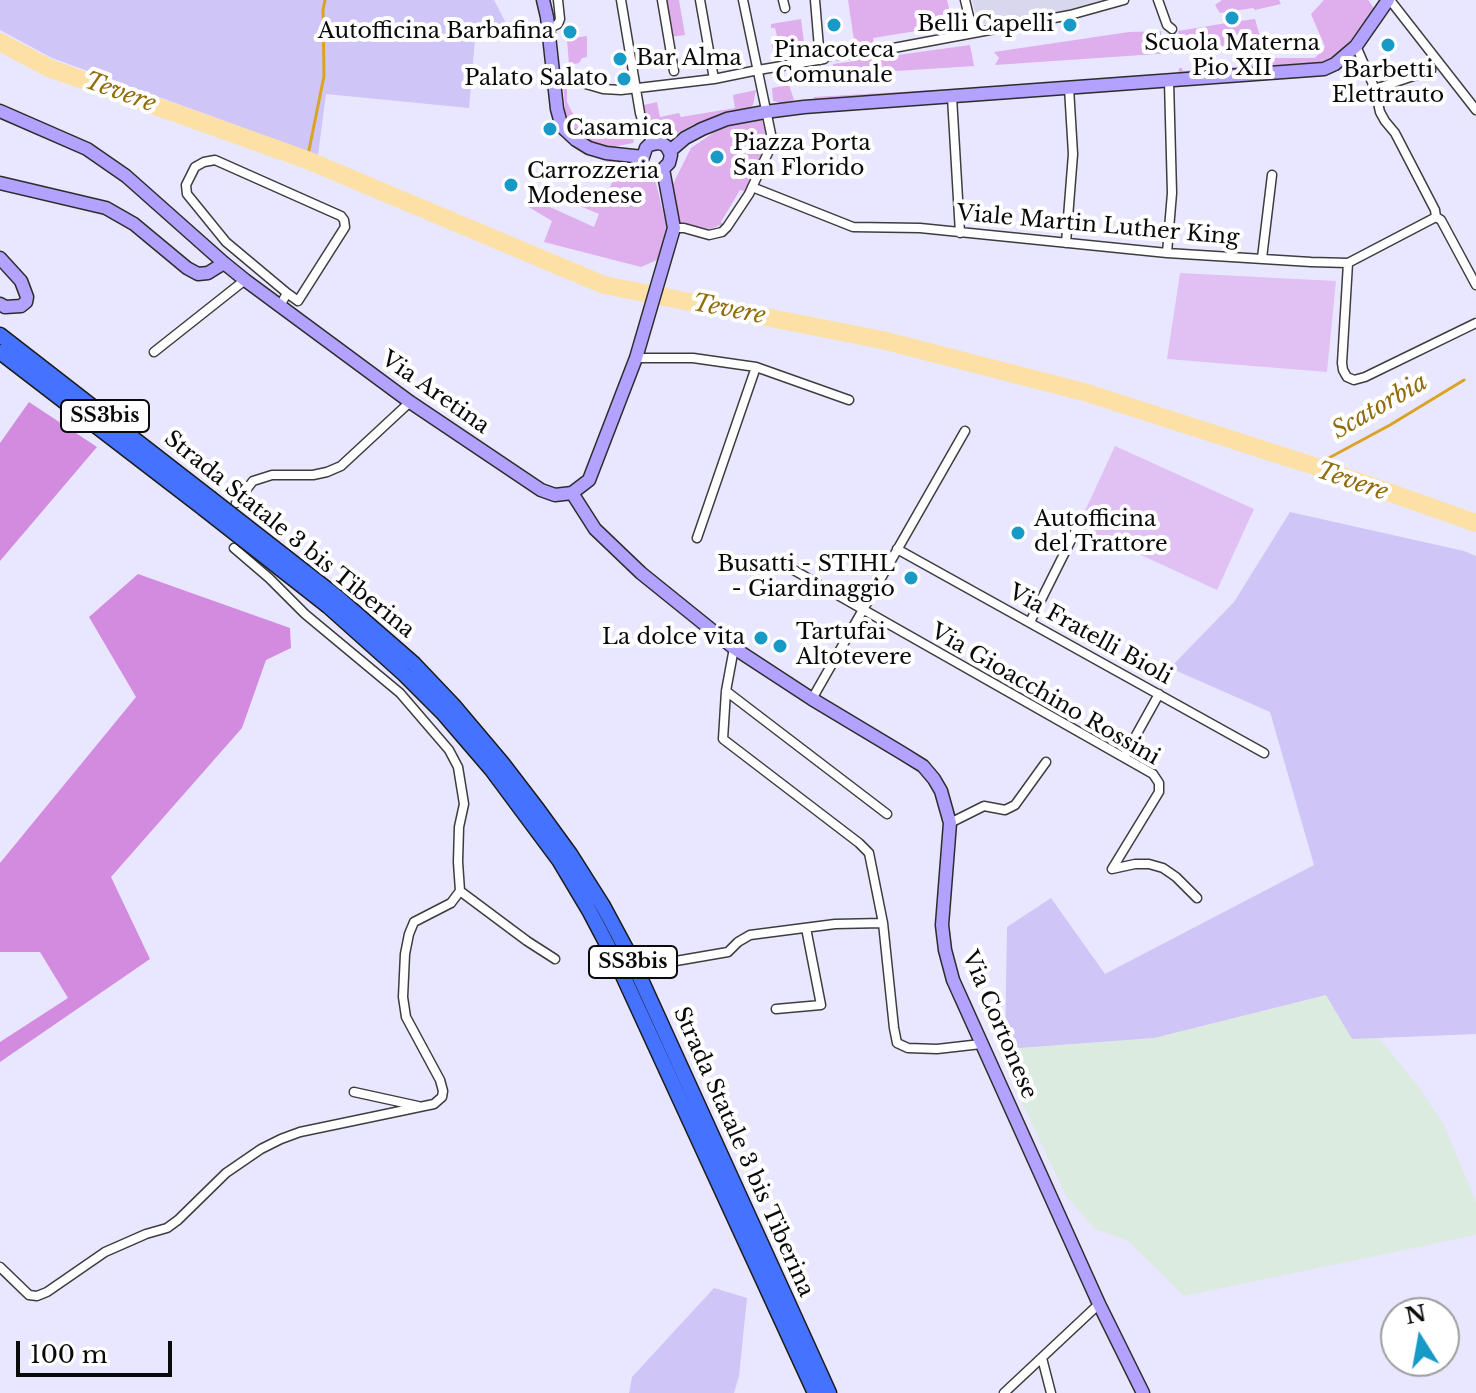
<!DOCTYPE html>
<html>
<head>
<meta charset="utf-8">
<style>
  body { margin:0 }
  #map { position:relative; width:1476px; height:1393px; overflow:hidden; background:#e9e7ff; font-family:"Libre Baskerville",serif }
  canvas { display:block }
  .north { position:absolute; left:1380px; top:1297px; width:80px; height:80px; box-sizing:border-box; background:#fff; border:2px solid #9d9d9d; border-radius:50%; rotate:349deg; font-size:22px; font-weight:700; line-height:32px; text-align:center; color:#0a0a0a }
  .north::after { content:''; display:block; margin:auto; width:28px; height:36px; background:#179ac6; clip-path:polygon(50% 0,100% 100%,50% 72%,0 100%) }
  .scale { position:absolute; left:16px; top:1341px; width:156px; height:36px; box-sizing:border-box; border:4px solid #0a0a0a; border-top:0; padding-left:10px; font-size:24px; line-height:28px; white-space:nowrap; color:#0a0a0a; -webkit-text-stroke:6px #fff; paint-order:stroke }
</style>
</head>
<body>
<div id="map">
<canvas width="1476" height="1393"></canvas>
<div class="north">N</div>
<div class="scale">100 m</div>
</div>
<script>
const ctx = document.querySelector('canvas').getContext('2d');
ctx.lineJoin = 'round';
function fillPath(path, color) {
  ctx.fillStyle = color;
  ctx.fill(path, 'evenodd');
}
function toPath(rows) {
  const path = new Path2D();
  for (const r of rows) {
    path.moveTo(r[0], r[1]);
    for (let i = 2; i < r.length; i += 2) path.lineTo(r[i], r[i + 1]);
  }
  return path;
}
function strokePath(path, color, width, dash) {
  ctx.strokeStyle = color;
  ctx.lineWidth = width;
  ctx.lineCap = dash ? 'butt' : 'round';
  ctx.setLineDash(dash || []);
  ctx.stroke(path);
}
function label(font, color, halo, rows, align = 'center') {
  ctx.font = font + ' "Libre Baskerville",serif';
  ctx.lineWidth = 8;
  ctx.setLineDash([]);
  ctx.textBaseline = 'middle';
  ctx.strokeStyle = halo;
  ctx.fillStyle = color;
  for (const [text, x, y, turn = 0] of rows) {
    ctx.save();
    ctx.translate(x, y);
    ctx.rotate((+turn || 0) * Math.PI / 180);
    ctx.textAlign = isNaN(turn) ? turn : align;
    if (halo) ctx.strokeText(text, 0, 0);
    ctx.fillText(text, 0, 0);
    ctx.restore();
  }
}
const industrial = toPath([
  [1327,995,1352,1038,1379,1038,1418,1086,1444,1125,1476,1202,1476,1235,1184,1296,1128,1241,1095,1229,1066,1196,997,1049,1154,1038]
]);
const farmland = toPath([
  [0,0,494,0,509,29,476,28,469,108,326,94,318,155,52,58,0,30],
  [1290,512,1464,551,1476,556,1476,1034,1352,1039,1326,995,1154,1038,1005,1049,1007,927,1051,898,1105,974,1314,865,1270,712,1170,668,1234,602],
  [714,1288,747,1298,739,1376,734,1393,629,1393,632,1377]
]);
const green = toPath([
  [664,0,679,0,685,35,670,37],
  [848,0,947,0,953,25,873,38,874,45,855,47],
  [1222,0,1279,0,1281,4,1255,10,1253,8,1220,13,1215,5],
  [1324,0,1368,0,1374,8,1351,40,1329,61,1318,65,1178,76,1179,68,1182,68,1183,71,1248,66,1245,52,1242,48,1181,52,1178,31,1227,23,1255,19,1266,58,1315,58,1325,47,1311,14],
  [801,19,804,42,799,43,799,47,773,51,771,42,778,40,775,28,771,28,771,24],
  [1161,31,1162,41,1172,40,1171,53,995,65,999,58,994,52,1129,32],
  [587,36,587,57,582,58,579,63,569,65,567,39],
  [970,45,974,66,834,75,833,64],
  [563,82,567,83,567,102,572,112,580,120,587,122,599,121,601,127,621,122,624,127,633,125,635,133,633,143,607,148,589,143,572,131,569,125,565,109],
  [789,85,794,100,782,103,773,101,772,88],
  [986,87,986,91,813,101,814,97],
  [756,90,753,105,750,108,692,125,675,135,668,136,654,132,650,129,648,123,644,105,657,102,660,117,679,113,681,117,735,108,733,95],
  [756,117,763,122,766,138,762,159,746,192,740,190,721,222,723,224,710,229,677,223,672,186,691,148,719,129,739,120],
  [606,158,621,161,635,166,656,183,667,228,657,260,641,267,544,242,552,221,527,206,530,198,594,227,599,214,570,202,578,195,585,195,604,203,618,167,606,161]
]);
const forest = toPath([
  [29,402,97,447,0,561,0,443],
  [138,574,290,628,291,648,266,660,242,728,111,877,150,959,0,1062,0,1042,68,998,40,952,0,952,0,863,136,697,89,617]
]);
const pitch = toPath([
  [1180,273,1336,281,1327,372,1167,359],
  [1115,446,1254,509,1217,590,1078,526]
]);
const plaza = toPath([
  [972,0,1103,0,1071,10,979,25]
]);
const stream = toPath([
  [307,160,324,76,323,10,325,0],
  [1314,466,1390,425,1464,380]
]);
const river = toPath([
  [0,42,49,68,307,160,604,285,882,340,1084,392,1314,466,1476,523]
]);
const streetTunnel = toPath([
  [824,59,856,55]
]);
const street = toPath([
  [621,0,640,113,645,131,653,143],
  [662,0,674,71],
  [700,0,714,79],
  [783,0,785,8],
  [815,0,820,60],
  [965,0,973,33],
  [1158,0,1167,25,1172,29],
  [1390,0,1476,110],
  [549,28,558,24,560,19,558,0],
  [1356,46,1375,89,1380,112,1385,121,1395,133,1435,210,1436,217,1441,220,1476,285],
  [856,55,1070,15,1124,0],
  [554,72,565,78,603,89,621,90,714,79,758,70,824,59],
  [1375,89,1431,70],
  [952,97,960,233],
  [752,187,853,227,920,228,1167,253,1311,262,1348,263,1436,217],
  [674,228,684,228,709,235,722,232,727,227,749,194,772,144,771,134,743,0],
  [1066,243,1073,154,1069,88],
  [1167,253,1172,193,1169,81],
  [1262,258,1272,175],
  [1348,263,1342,363,1343,370,1347,377,1354,380,1365,377,1476,323],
  [280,306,287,293,226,242,187,194,186,185,195,167,204,162,215,160,341,216,344,220,345,227,298,301,287,293],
  [154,352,245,280],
  [636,358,693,358,756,367,849,400],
  [236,503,253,481,272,475,313,475,327,472,341,466,410,402],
  [697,538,756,367],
  [897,549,1264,753],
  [783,564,1153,774,1159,783,1159,792,1112,869,1135,864,1149,864,1163,868,1176,877,1197,898],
  [1030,622,1076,530],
  [734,648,726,691,723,739,859,843,869,853,883,923,894,1028,897,1043,908,1048,937,1049,981,1044],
  [726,691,887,814],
  [812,699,965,431],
  [1124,757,1159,694],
  [950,823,984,806,1005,810,1015,805,1046,762],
  [460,891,527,941,555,959],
  [670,962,728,952,738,942,750,935,835,924,883,923],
  [776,1009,821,1005,806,928],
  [354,1092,418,1106],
  [0,1267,29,1295,37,1296,47,1292,105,1252,146,1234,167,1228,178,1220,226,1173,261,1149,281,1139,300,1132,434,1104,442,1097,443,1091,440,1080,406,1017,403,997,405,954,409,934,414,922,451,903,460,891,458,862,459,827,464,804,458,767,449,750,400,693,305,614,269,578,234,548],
  [1042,1358,1051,1393],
  [1004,1393,1099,1304]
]);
const secondary = toPath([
  [543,0,547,17,557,109,562,127,576,140,589,148,606,153,643,157],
  [0,111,87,149,126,176,224,263,245,280,410,402,541,490,555,495,572,493,589,480,636,358,674,228,663,169],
  [670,151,685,138,702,129,727,119,765,112,804,107,1324,69,1335,64,1356,46,1388,0],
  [643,157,646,148,649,145,658,143,663,144,667,147,671,155,669,163,663,169],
  [0,183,106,208,134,224,187,268,198,274,208,273,224,263],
  [0,258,21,281,27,297,26,302,21,306,5,307,0,304],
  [572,493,595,529,641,573,734,648,812,699,902,753,923,766,934,779,941,791,950,823,942,925,945,950,953,980,1099,1304,1143,1393]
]);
const highway = toPath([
  [0,335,210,498],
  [0,352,203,508],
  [337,597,414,664,453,705,502,763,538,810,570,854,603,906,632,960,829,1393],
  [328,606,404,674,443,713,492,770,559,860,590,912,619,967,815,1393]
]);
const highwayBridge = toPath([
  [210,498,337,597],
  [203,508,328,606]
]);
const markers = [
  [1232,18,8,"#179ac6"],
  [834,25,8,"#179ac6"],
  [1070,25,8,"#179ac6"],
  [570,32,8,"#179ac6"],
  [1388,45,8,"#179ac6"],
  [620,59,8,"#179ac6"],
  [624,79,8,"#179ac6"],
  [550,129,8,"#179ac6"],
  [717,157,8,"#179ac6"],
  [511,185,8,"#179ac6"],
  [1018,533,8,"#179ac6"],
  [911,578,8,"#179ac6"],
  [761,638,8,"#179ac6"],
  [780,646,8,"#179ac6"]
];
const shields = [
  [105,416,88],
  [633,962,88]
];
const shieldNames = [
  ["SS3bis",105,416],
  ["SS3bis",633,962]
];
const poiNames = [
  ["Belli Capelli",1054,25,"right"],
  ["Autofficina Barbafina",554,32,"right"],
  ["Scuola Materna",1232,44,"center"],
  ["Pio XII",1232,69,"center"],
  ["Pinacoteca",834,51,"center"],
  ["Comunale",834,76,"center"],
  ["Bar Alma",636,59],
  ["Barbetti",1388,71,"center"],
  ["Elettrauto",1388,96,"center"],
  ["Palato Salato",608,79,"right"],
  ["Casamica",566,129],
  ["Piazza Porta",733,144],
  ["San Florido",733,169],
  ["Carrozzeria",527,172],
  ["Modenese",527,197],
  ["Autofficina",1034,520],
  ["del Trattore",1034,545],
  ["Busatti - STIHL",895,565,"right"],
  ["- Giardinaggio",895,590,"right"],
  ["Tartufai",796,633],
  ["Altotevere",796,658],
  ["La dolce vita",745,638,"right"]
];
const streetNames = [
  ["Viale Martin Luther King",1098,226,5],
  ["Via Aretina",435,393,35],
  ["Strada Statale 3 bis Tiberina",289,535,39],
  ["Via Fratelli Bioli",1090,635,29],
  ["Via Gioacchino Rossini",1045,695,30],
  ["Via Cortonese",999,1025,67],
  ["Strada Statale 3 bis Tiberina",743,1152,66]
];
const waterNames = [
  ["Tevere",120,93,20],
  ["Tevere",729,310,11],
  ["Scatorbia",1380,407,-30],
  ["Tevere",1352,482,19]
];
fillPath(industrial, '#dcebdf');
fillPath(farmland, '#cfc5f7');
fillPath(green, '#deaeed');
fillPath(forest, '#d28bdf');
fillPath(pitch, '#e1c0f3');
fillPath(plaza, '#d8d7ee');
strokePath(stream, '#daa326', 3);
strokePath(river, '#fce0a6', 18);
strokePath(streetTunnel, '#c8c6da', 8, [8, 4]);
strokePath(street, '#3d3d3d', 11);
strokePath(secondary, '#2c2c2c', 15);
strokePath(highway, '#1b1b1b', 17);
strokePath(street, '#fff', 8);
strokePath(secondary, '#b3a2ff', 12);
strokePath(highway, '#4573ff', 14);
strokePath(highwayBridge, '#1b1b1b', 17, []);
strokePath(highwayBridge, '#4573ff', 14);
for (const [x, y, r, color] of markers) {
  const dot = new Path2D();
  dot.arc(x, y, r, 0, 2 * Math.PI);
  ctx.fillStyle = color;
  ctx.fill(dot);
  strokePath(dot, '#fff', 3);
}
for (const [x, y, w] of shields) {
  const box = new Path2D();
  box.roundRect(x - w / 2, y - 16, w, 32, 6);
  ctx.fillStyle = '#fff';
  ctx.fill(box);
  strokePath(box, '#0a0a0a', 2);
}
label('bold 20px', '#0a0a0a', null, shieldNames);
label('22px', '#0a0a0a', '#fff', poiNames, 'left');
label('22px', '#0a0a0a', '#fff', streetNames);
label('italic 24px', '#906c0b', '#fff', waterNames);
</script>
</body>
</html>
